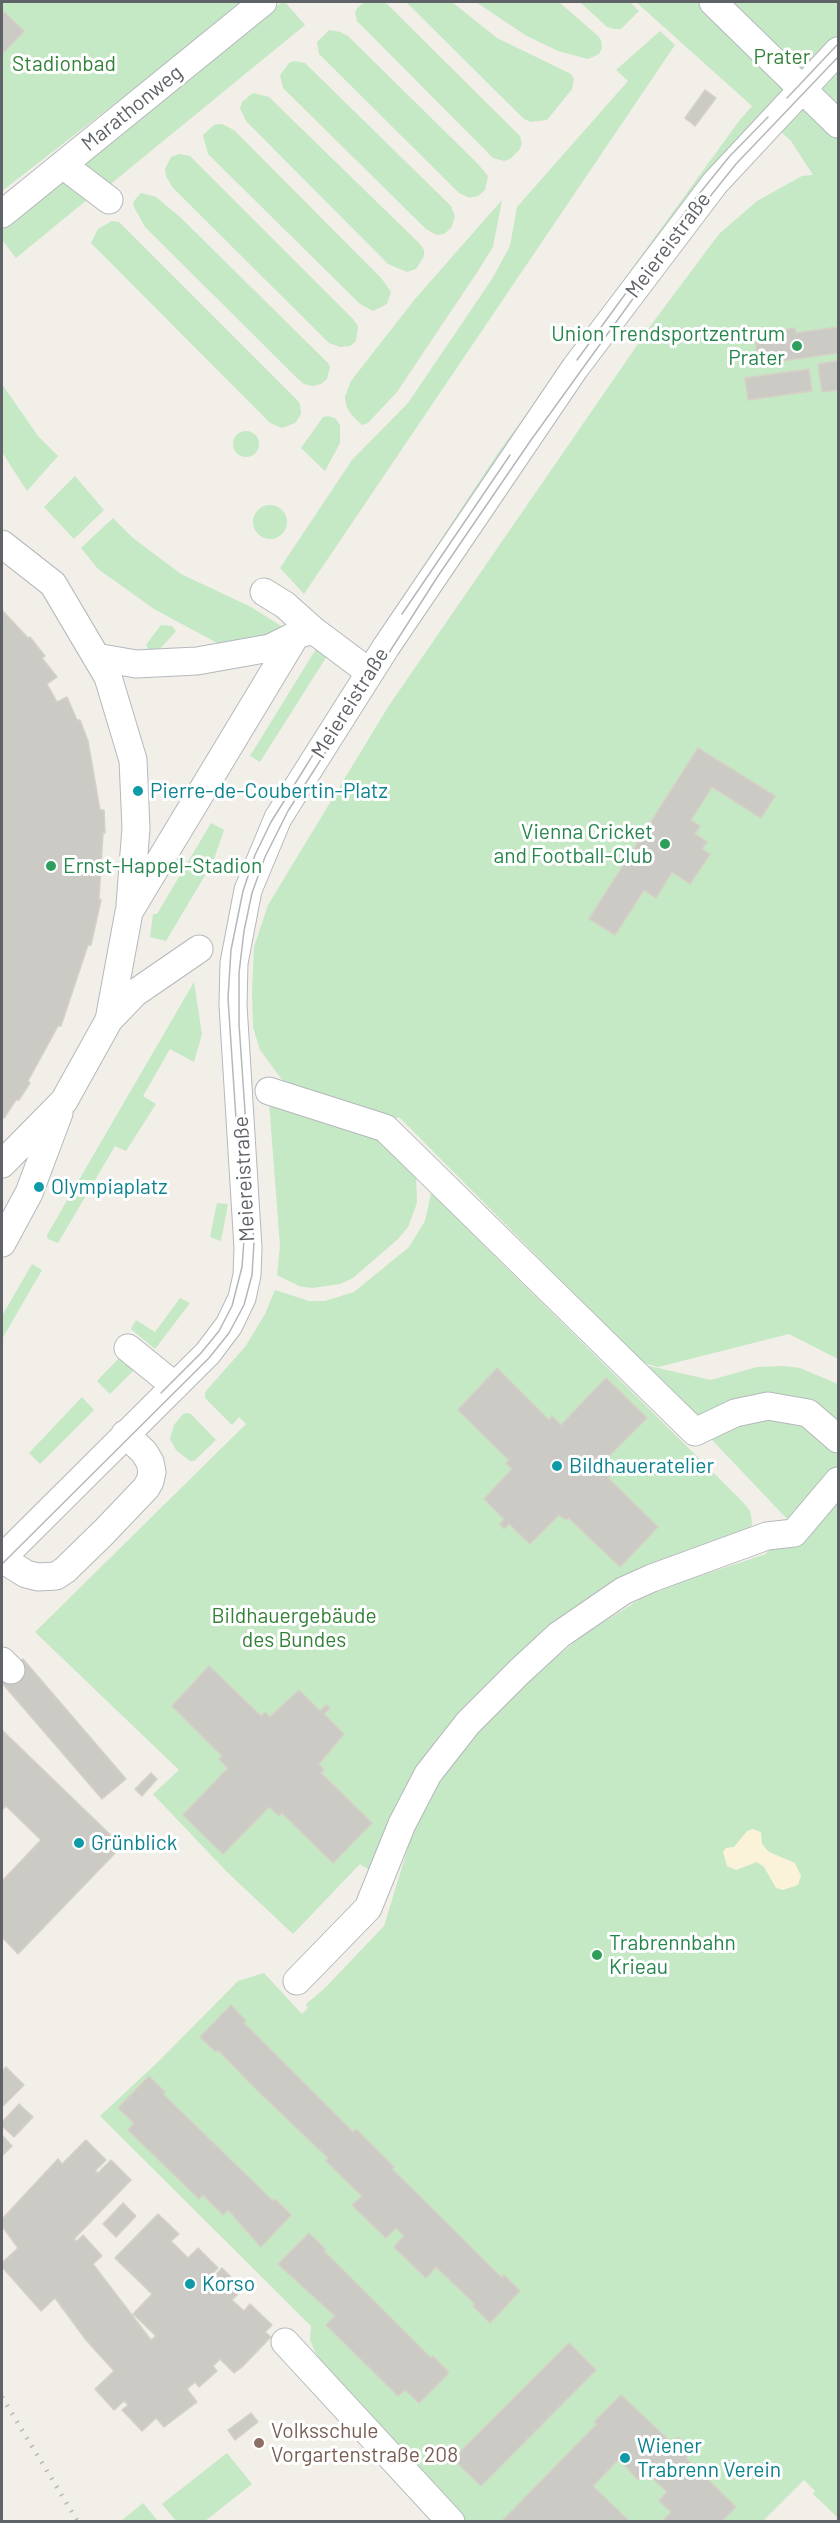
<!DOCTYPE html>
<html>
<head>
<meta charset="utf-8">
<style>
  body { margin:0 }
  #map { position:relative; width:840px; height:2523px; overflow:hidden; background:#f1efe8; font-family:Barlow,sans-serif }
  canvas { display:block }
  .frame { position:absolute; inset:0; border:3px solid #5f6368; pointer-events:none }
</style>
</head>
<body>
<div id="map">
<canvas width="840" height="2523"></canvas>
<div class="frame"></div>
</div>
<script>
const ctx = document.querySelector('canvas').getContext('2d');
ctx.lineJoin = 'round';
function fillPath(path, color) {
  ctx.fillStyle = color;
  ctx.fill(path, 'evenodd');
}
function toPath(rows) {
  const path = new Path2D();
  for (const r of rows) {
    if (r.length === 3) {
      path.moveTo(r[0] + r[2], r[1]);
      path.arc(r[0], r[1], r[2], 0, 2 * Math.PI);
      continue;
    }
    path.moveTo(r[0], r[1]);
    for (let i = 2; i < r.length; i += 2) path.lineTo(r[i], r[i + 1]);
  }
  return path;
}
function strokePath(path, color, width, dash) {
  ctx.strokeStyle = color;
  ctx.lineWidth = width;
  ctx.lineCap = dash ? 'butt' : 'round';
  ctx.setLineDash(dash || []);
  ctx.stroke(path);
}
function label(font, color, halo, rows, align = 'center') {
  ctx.font = font + ' Barlow,sans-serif';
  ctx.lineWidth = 6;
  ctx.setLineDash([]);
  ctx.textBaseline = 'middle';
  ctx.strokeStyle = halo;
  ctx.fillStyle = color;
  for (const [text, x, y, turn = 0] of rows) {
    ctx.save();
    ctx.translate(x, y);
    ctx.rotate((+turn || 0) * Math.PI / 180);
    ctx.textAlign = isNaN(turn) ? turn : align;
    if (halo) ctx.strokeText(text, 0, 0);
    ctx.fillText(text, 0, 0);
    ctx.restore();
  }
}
const green = toPath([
  [2,2,246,2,2,191],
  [282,2,285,2,305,25,107,187,78,167],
  [365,2,384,2,387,4,520,136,522,143,520,149,510,159,504,161,493,158,357,21,355,13,357,8],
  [406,2,452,2,497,38,571,74,574,79,572,89,547,120,531,122,524,119],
  [476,2,559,2,597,35,601,40,602,48,599,54,588,59,558,51,525,35],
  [580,2,630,2,639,11,621,29,614,29,607,27],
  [636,2,838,2,838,1359,789,1334,658,1367,643,1363,399,1117,396,1119,286,1085,260,1050,253,1027,252,991,254,947,268,905,388,707,651,325,719,234,757,201,802,176,813,175,791,141,762,115,371,645,498,453,739,121,752,106],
  [329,30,340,32,348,36,478,164,488,176,485,190,478,196,470,198,459,193,319,54,317,42],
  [660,31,675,45,304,594,280,568,352,460,408,403,492,279,510,246,517,207,628,81,616,70],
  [294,61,305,63,451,206,455,217,451,228,444,234,437,235,426,229,283,88,280,75,289,63],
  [253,93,269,97,419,243,424,250,424,256,416,269,407,272,388,264,246,121,240,108,242,102],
  [222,124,234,130,382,279,391,292,387,304,373,311,360,304,208,154,203,135,214,125],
  [179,154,190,156,353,319,358,326,356,341,350,346,340,347,329,343,173,188,166,176,165,169,171,157],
  [67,176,88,199,16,258,2,240,2,230],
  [141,193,156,197,180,217,328,363,330,367,327,379,321,384,313,386,304,384,298,379,145,227,133,205,134,201],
  [502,200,493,247,478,271,397,392,368,423,362,425,350,413,346,405,345,397,351,381,415,299],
  [112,221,119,222,297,400,300,404,301,414,295,423,282,428,270,423,91,243,98,229],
  [2,384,38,436,58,456,27,491,2,452],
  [328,416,335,418,340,425,340,443,325,471,301,448,323,417],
  [246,444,13],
  [75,476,104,510,74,539,44,507],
  [270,522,17],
  [113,518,133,538,181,574,251,607,286,629,284,634,221,645,154,609,98,569,81,548],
  [161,625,172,626,176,631,158,651,150,653,146,645],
  [316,649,322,649,327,656,260,762,250,756],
  [211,823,224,830,213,862,166,941,150,937,153,914,157,914],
  [194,982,202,1034,194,1062,170,1049,143,1096,156,1104,126,1151,115,1146,58,1243,48,1239,47,1235],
  [269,1102,377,1136,416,1174,417,1203,408,1227,398,1239,353,1278,340,1284,312,1288,299,1286,277,1275,280,1246],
  [431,1193,742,1501,750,1511,752,1521,751,1530,510,1671,371,1871,360,1864,293,1934,227,1872,153,1794,179,1770,35,1632,246,1424,239,1417,232,1425,205,1398,205,1392,245,1347,265,1314,275,1290,309,1301,325,1301,354,1292,409,1247,425,1221],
  [217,1203,228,1204,221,1241,210,1237],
  [32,1264,42,1270,2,1339,2,1316],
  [180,1298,190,1303,155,1349,131,1329,136,1320,155,1332],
  [119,1358,125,1365,130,1360,137,1367,110,1394,97,1381],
  [640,1364,711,1380,757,1367,783,1366,800,1368,838,1384,838,2518,813,2494,815,2491,804,2480,763,2521,459,2521,340,2388,315,2352,310,2340,311,2326,100,2116,160,2060,238,1981,264,1973,302,2014,308,2008,306,2004,324,1989,384,1926,413,1831,428,1800,455,1760,486,1723,551,1661,586,1633,642,1598,681,1582,766,1554,788,1520],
  [82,1397,94,1410,40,1464,29,1453],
  [187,1413,191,1414,216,1440,194,1461,190,1461,176,1450,170,1439,174,1425,183,1414],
  [227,2453,252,2484,205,2521,176,2521,162,2504],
  [143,2503,158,2521,121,2521]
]);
const sand = toPath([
  [753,1829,761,1832,762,1844,769,1852,795,1863,801,1876,798,1885,783,1890,776,1888,764,1867,757,1862,736,1870,727,1866,723,1852,726,1848,734,1847,747,1831]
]);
const building = toPath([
  [3,11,24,31,2,54,2,13,3,11],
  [705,90,716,98,695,126,685,118,705,90],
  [838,327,838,353,762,364,758,362,755,338,758,334,795,328,796,333,838,327],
  [838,361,838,390,822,392,818,364,838,361],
  [809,369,812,391,748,400,745,378,809,369],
  [2,610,28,638,30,637,45,656,42,658,57,677,47,684,57,702,67,697,77,720,80,720,88,741,100,810,104,810,105,833,103,833,99,899,101,900,91,945,88,945,61,1026,58,1026,28,1081,30,1083,19,1100,16,1100,4,1118,2,1116,2,610],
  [698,748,775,796,761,818,712,787,691,820,700,826,695,834,707,842,702,849,710,854,690,884,672,872,656,898,644,890,615,935,589,919,698,748],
  [497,1368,549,1420,552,1416,561,1425,606,1378,647,1418,601,1464,611,1475,608,1478,658,1527,620,1567,569,1518,566,1520,559,1515,530,1544,509,1524,504,1529,500,1524,504,1519,484,1499,512,1469,506,1463,509,1460,458,1410,497,1368],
  [23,1659,126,1779,102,1799,2,1683,2,1678,23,1659],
  [209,1666,261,1716,265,1712,270,1717,299,1690,320,1711,326,1705,330,1708,324,1714,344,1734,319,1764,324,1770,321,1773,372,1823,333,1863,282,1813,279,1816,269,1807,223,1854,183,1815,228,1768,219,1759,222,1756,172,1706,209,1666],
  [2,1730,122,1846,18,1954,2,1937,2,1881,41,1840,6,1806,2,1810,2,1730],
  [151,1773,157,1779,142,1796,135,1789,151,1773],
  [231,2005,246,2021,244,2023,353,2132,356,2129,394,2167,392,2169,502,2278,504,2275,520,2291,490,2323,473,2306,475,2304,436,2267,426,2278,394,2247,404,2236,396,2228,386,2238,352,2205,362,2196,326,2161,328,2158,258,2091,218,2050,216,2052,200,2037,231,2005],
  [6,2067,24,2085,2,2107,2,2071,6,2067],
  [149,2076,165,2092,163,2094,273,2201,275,2199,291,2215,261,2247,228,2210,223,2215,203,2195,199,2199,128,2130,134,2123,118,2108,149,2076],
  [19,2104,33,2117,14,2137,2,2126,2,2122,19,2104],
  [2,2135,12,2146,2,2156,2,2135],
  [86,2140,106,2160,95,2171,98,2173,111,2160,131,2180,74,2239,77,2241,83,2235,102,2256,93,2264,151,2340,156,2336,133,2314,152,2294,115,2258,158,2214,179,2234,171,2241,188,2258,198,2248,218,2268,209,2277,211,2280,222,2268,243,2289,232,2300,244,2311,250,2304,272,2325,265,2332,271,2337,242,2367,234,2373,220,2359,213,2366,217,2371,199,2387,195,2382,187,2389,197,2402,164,2427,156,2418,142,2431,122,2410,128,2405,124,2401,114,2410,95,2389,114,2371,86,2340,55,2298,41,2311,2,2267,2,2263,18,2248,2,2226,2,2219,58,2159,62,2164,86,2140],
  [123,2203,136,2216,116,2237,103,2224,123,2203],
  [309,2233,326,2250,324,2251,431,2358,433,2356,449,2373,419,2403,405,2390,398,2396,326,2325,335,2316,278,2264,309,2233],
  [569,2343,596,2370,481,2486,453,2459,569,2343],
  [621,2395,672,2443,678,2437,692,2452,686,2458,736,2507,721,2522,662,2522,671,2512,659,2501,667,2492,646,2472,638,2480,619,2459,593,2486,630,2522,501,2522,597,2424,594,2422,621,2395],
  [251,2413,258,2422,235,2440,228,2430,251,2413]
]);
const minor = toPath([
  [713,2,838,124],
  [63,165,109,200],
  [2,214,263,2],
  [2,544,53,584,108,677,133,760,136,828,130,905],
  [264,592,285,605,313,630,369,672],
  [96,657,136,664,197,661,270,648,296,635],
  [109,1020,129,912,296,635,313,630],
  [269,1091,385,1128,695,1432,735,1413,768,1406,808,1413,838,1439],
  [2,1164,64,1101,109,1020,135,993,199,949],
  [2,1243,29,1193,59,1113],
  [128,1348,175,1386],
  [2,1558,208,1353,229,1325,242,1298,247,1275,248,1248,233,1005,234,963,248,890,278,818,386,647,575,368,715,183,838,51],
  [2,1559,26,1574,38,1577,56,1576,65,1570,104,1532,146,1488,150,1481,152,1472,150,1462,144,1452,125,1434],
  [2,1661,11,1670],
  [297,1981,368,1908,402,1824,428,1774,468,1723,519,1672,559,1635,623,1591,652,1578,767,1536,794,1533,838,1481],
  [285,2342,451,2522]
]);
const tram = toPath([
  [787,98,838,44],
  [577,360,691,204,729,157,768,117],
  [402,614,510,455],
  [161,1393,201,1353,219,1331,232,1306,242,1267,244,1240,228,998,231,950,243,891,255,855,271,822,371,662],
  [2,1564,209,1358,229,1333,244,1305,252,1275,254,1242,239,1024,239,973,244,931,252,893,265,857,288,811,438,576,531,440,676,239,736,164,838,57]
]);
const rail = toPath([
  [2,2397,78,2522]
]);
const markers = [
  [797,346,6,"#2e9e5b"],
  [138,791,6,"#0f9aa8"],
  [665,844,6,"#2e9e5b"],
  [51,866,6,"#2e9e5b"],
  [39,1187,6,"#0f9aa8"],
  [557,1466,6,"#0f9aa8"],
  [79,1843,6,"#0f9aa8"],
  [597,1955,6,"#2e9e5b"],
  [190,2284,6,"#0f9aa8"],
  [259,2443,6,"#8d6e63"],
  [625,2458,6,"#0f9aa8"]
];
const parkNames = [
  ["Prater",782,57],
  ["Stadionbad",64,64],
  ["Bildhauergebäude",294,1616],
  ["des Bundes",294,1640]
];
const streetNames = [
  ["Marathonweg",132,108,-39],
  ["Meiereistraße",668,245,-53],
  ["Meiereistraße",350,703,-58],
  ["Meiereistraße",244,1179,-93]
];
const leisureNames = [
  ["Union Trendsportzentrum",785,334],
  ["Prater",785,358],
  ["Vienna Cricket",653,832],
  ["and Football-Club",653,856],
  ["Ernst-Happel-Stadion",63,866,"left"],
  ["Trabrennbahn",609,1943,"left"],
  ["Krieau",609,1967,"left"]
];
const cultureNames = [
  ["Pierre-de-Coubertin-Platz",150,791],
  ["Olympiaplatz",51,1187],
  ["Bildhaueratelier",569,1466],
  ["Grünblick",91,1843],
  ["Korso",202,2284],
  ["Wiener",637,2446],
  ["Trabrenn Verein",637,2470]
];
const educationNames = [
  ["Volksschule",271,2431],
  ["Vorgartenstraße 208",271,2455]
];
fillPath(green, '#c5e8c5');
fillPath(sand, '#fbf3d9');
fillPath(building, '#cccac5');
strokePath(building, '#d6d1c6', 1.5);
strokePath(minor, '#b5b8bc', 29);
strokePath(minor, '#fff', 27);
strokePath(tram, '#b6b7b8', 1.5);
strokePath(rail, '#b6b7b8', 4.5, [1.5, 8]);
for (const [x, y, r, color] of markers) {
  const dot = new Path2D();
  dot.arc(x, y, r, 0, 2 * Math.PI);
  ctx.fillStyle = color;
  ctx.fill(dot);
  strokePath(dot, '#fff', 2);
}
label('21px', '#348238', '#fff', parkNames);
label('21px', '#5f6368', '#fff', streetNames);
label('21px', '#27864d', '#fff', leisureNames, 'right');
label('21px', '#0d838f', '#fff', cultureNames, 'left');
label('21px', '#785e54', '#fff', educationNames, 'left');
</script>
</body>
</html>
